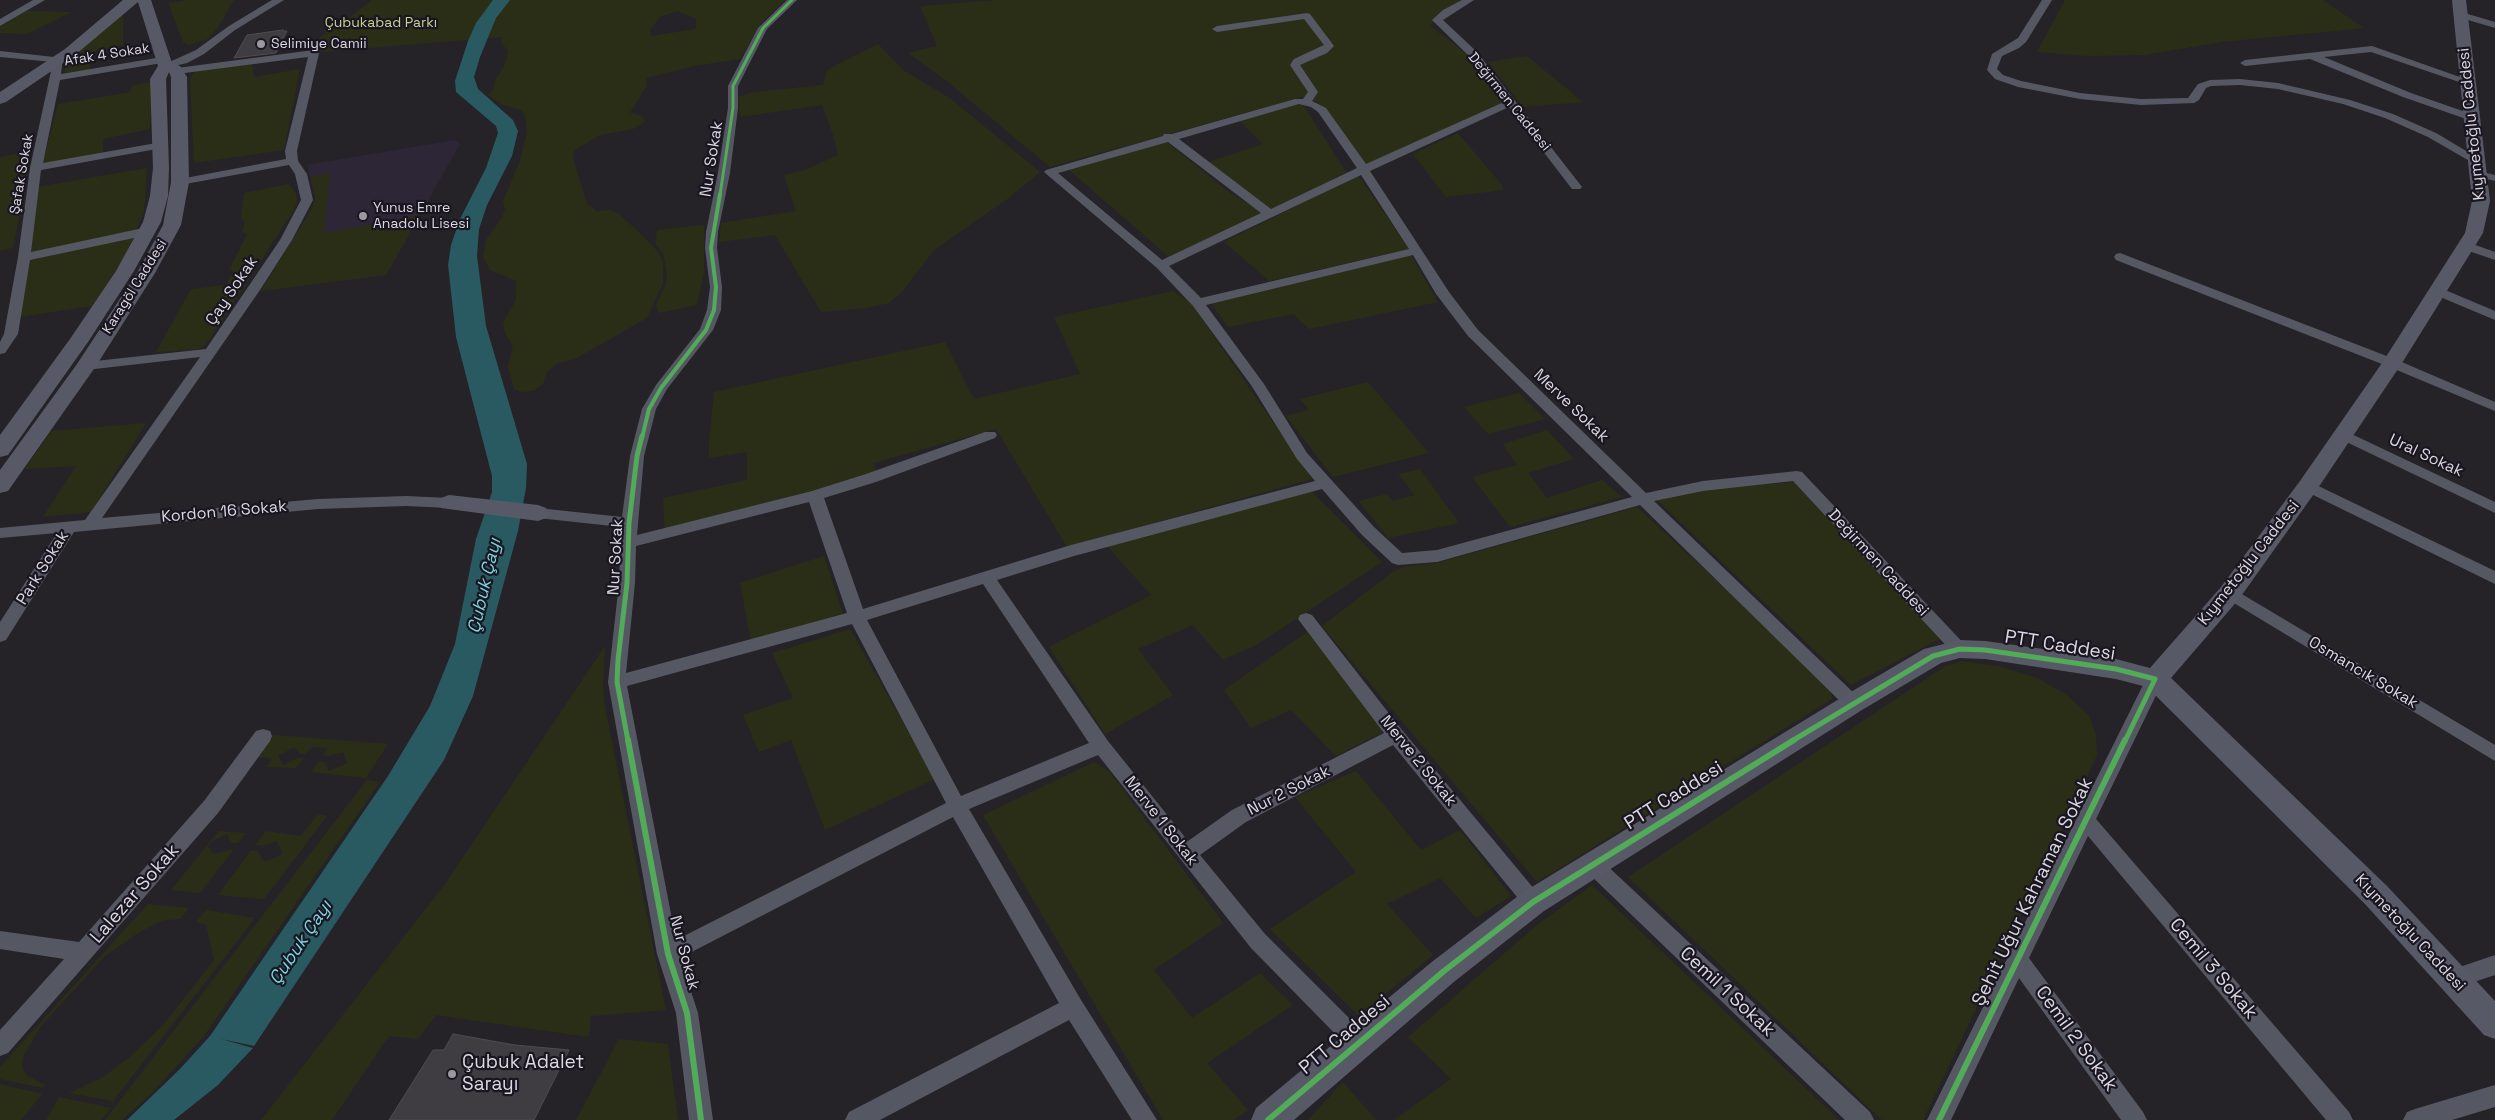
<!DOCTYPE html>
<html>
<head>
<meta charset="utf-8">
<style>
  body { margin:0 }
  canvas { display:block; background:#252228 }
</style>
</head>
<body>
<canvas width="2495" height="1120"></canvas>
<script>
const ctx = document.querySelector('canvas').getContext('2d');
ctx.lineJoin = 'round';
function fillPath(path, color) {
  ctx.fillStyle = color;
  ctx.fill(path, 'evenodd');
}
function toPath(rows) {
  const path = new Path2D();
  for (const r of rows) {
    path.moveTo(r[0], r[1]);
    for (let i = 2; i < r.length; i += 2) path.lineTo(r[i], r[i + 1]);
  }
  return path;
}
function strokePath(path, color, width, dash) {
  ctx.strokeStyle = color;
  ctx.lineWidth = width;
  ctx.lineCap = dash ? 'butt' : 'round';
  ctx.setLineDash(dash || []);
  ctx.stroke(path);
}
function label(font, color, halo, rows, align = 'center') {
  ctx.font = font + ' "Space Grotesk",sans-serif';
  ctx.lineWidth = 4.5;
  ctx.setLineDash([]);
  ctx.textBaseline = 'middle';
  ctx.strokeStyle = halo;
  ctx.fillStyle = color;
  for (const [text, x, y, turn = 0] of rows) {
    ctx.save();
    ctx.translate(x, y);
    ctx.rotate((+turn || 0) * Math.PI / 180);
    ctx.textAlign = isNaN(turn) ? turn : align;
    if (halo) ctx.strokeText(text, 0, 0);
    ctx.fillText(text, 0, 0);
    ctx.restore();
  }
}
const built = toPath([
  [455,140,460,144,386,275,261,291,313,207,315,198,307,165]
]);
const green = toPath([
  [188,0,234,0,219,26,208,39,188,45,183,42,168,3],
  [372,0,786,0,761,23,740,59,694,66,646,78,647,85,630,113,643,116,645,122,633,129,600,135,575,150,573,154,575,165,587,204,597,211,610,210,618,213,643,236,658,252,663,262,663,283,647,318,577,358,556,364,547,372,543,384,533,391,523,392,514,389,508,367,513,346,505,333,503,323,516,300,516,281,490,270,483,257,486,240,502,218,505,209,503,201,520,161,527,131,525,115,521,110,503,105,488,95,493,90,494,83,506,62,508,51,501,42,503,37,319,52,307,50,339,20,344,21],
  [677,11,696,19,696,29,651,36,650,30,660,17],
  [997,0,1467,0,1441,14,1430,26,1467,54,1501,96,1503,101,1502,104,1363,166,1325,110,1317,102,1302,97,1050,167,943,78,908,53,937,46,920,6],
  [2065,0,2323,0,2364,28,2222,42,2144,55,2089,56,2037,52],
  [27,11,72,12,27,34,0,33,0,27],
  [123,16,123,45,90,52,90,69,64,73,66,65,112,18],
  [878,44,903,70,951,99,1040,172,1006,200,934,250,902,292,889,303,866,308,821,312,775,235,719,242,721,223,796,211,784,175,805,170,838,155,834,138,822,105,740,117,738,97,753,92,823,85,827,70],
  [1527,56,1583,102,1523,107,1488,62],
  [252,64,254,77,300,69,284,150,194,163,190,79,193,73,200,70],
  [151,82,150,129,103,139,103,153,42,165,58,104,131,92,131,86],
  [1302,103,1346,172,1271,211,1208,162,1263,144,1239,120],
  [1458,133,1501,184,1504,190,1446,197,1413,154],
  [1165,141,1230,193,1262,212,1217,236,1169,257,1067,168],
  [32,151,13,248,0,251,0,157],
  [147,168,144,212,136,230,29,254,37,187],
  [330,173,324,233,420,215,386,275,261,291,313,207,315,198,311,177],
  [1358,175,1409,249,1269,281,1224,242],
  [289,184,296,194,297,201,294,210,205,346,199,349,156,352,191,289,226,285,234,270,229,270,247,234,242,232,245,222,241,218,244,193],
  [704,225,704,272,697,305,659,313,656,305,666,284,667,274,663,253,656,245,657,230],
  [139,235,92,306,19,317,31,258],
  [1411,255,1438,302,1309,329,1293,314,1228,327,1211,303],
  [1173,291,1191,303,1312,479,1067,547,996,429,873,463,878,473,665,530,663,498,747,480,747,452,709,458,709,442,714,392,945,342,974,399,1080,374,1054,317],
  [1368,382,1429,453,1333,477,1286,416,1309,410,1300,399],
  [1519,393,1545,419,1488,434,1464,407],
  [146,423,91,512,43,517,76,466,25,469,51,431],
  [1547,430,1574,459,1528,473,1547,498,1602,480,1622,497,1510,527,1472,477,1517,465,1503,444],
  [1420,469,1459,523,1388,538,1359,501,1387,494,1393,501,1415,495,1398,474],
  [1793,482,1941,638,1851,685,1657,500,1681,493],
  [1311,491,1382,562,1258,644,1223,660,1193,625,1138,649,1173,695,1105,734,1049,647,1151,595,1107,546],
  [1637,507,1830,686,1832,699,1537,882,1322,626,1394,571,1408,566,1433,564],
  [824,556,843,614,751,642,740,583],
  [850,629,935,779,825,830,791,740,759,752,743,715,793,698,772,653],
  [1307,632,1389,729,1336,756,1291,710,1251,728,1224,690],
  [605,646,603,686,605,707,666,1010,591,1016,589,1037,436,1015,418,1039,389,1036,332,1120,261,1120,445,884],
  [1961,661,2002,667,2037,678,2067,695,2089,716,2096,735,2097,755,1923,1120,1882,1120,1628,877,1944,667],
  [274,735,388,744,366,778,311,772,319,761,324,762,329,771,347,763,343,752,329,756,323,755,328,748,312,747,306,754,300,754,294,747,278,756,283,765,298,758,304,758,296,768,266,767,272,758,256,757],
  [1094,762,1109,771,1223,923,1154,970,1192,1018,1260,973,1293,1005,1207,1063,1248,1110,1233,1120,1163,1120,983,815],
  [1356,771,1421,850,1460,830,1511,896,1476,918,1440,878,1387,904,1433,955,1359,1016,1270,929,1356,872,1295,797],
  [367,780,380,782,204,1036,152,1093,122,1120,105,1120],
  [318,814,327,816,264,899,218,895,251,851,258,851,264,862,283,854,277,841,261,846,255,845,266,831,301,836],
  [219,831,246,833,238,843,231,843,227,834,214,840,208,846,213,854,234,849,200,893,171,890],
  [1592,885,1839,1120,1394,1120,1451,1079,1408,1037,1537,925],
  [148,904,189,908,180,919,166,920,157,923,138,933,104,957,41,1026,24,1055,22,1066,26,1075,45,1085,43,1088,0,1079,0,1067],
  [206,910,255,918,113,1101,69,1093,103,1077,131,1056,164,1024,214,960,206,925,196,922],
  [619,1039,668,1044,678,1120,576,1120],
  [1343,1082,1376,1120,1308,1120],
  [0,1084,42,1094,21,1120,0,1120],
  [59,1097,111,1108,101,1120,46,1120]
]);
const water = toPath([
  [493,0,510,0,496,18,480,57,474,77,478,89,513,120,518,131,512,156,487,205,479,229,477,256,486,326,527,464,526,488,518,531,473,696,444,760,254,1046,221,1039,253,1048,218,1085,174,1120,127,1120,180,1069,210,1036,388,776,430,706,455,644,476,539,492,492,492,476,456,337,448,265,451,245,460,219,486,168,498,133,496,126,456,92,455,81,468,41,476,23]
]);
const building = toPath([
  [283,30,282,31,287,31,276,53,234,58,247,35,283,30],
  [453,1034,515,1045,569,1050,534,1120,389,1120,433,1050,444,1050,453,1034]
]);
const street = toPath([
  [33,0,45,0,0,26,0,19,33,0],
  [272,0,284,0,235,30,204,54,187,63,170,67,165,64,196,50,229,26,272,0],
  [787,0,797,0,767,29,738,86,738,108,730,173,718,232,717,248,722,287,721,310,713,330,667,389,656,409,644,456,637,535,812,491,866,474,985,432,995,432,997,435,995,438,876,482,824,498,863,609,1071,545,1315,481,1297,459,1251,385,1193,306,1157,268,1044,172,1046,170,1163,136,1164,134,1172,134,1295,99,1303,99,1308,92,1290,65,1294,59,1324,45,1304,19,1217,32,1212,29,1217,26,1307,13,1310,14,1334,46,1327,53,1300,65,1318,92,1312,101,1326,108,1366,164,1504,102,1469,56,1432,20,1443,10,1462,0,1474,0,1443,20,1477,52,1582,187,1580,189,1572,189,1509,107,1370,171,1449,292,1478,330,1646,493,1703,481,1797,471,1802,472,1969,649,1966,654,1960,655,1954,654,1793,481,1703,491,1654,501,1859,698,1862,703,1859,708,1853,710,1847,708,1640,505,1437,562,1398,565,1392,563,1362,535,1322,489,1074,556,997,580,1108,741,1188,841,1232,810,1384,733,1298,619,1300,615,1306,613,1312,615,1402,730,1540,896,1543,902,1540,908,1533,911,1526,908,1393,745,1246,822,1200,855,1265,934,1367,1036,1370,1043,1367,1050,1359,1053,1351,1050,1251,948,1098,755,969,809,1081,1000,1157,1120,1132,1120,1069,1020,880,1120,845,1120,849,1112,1059,1003,953,817,680,958,698,1013,713,1120,689,1120,676,1013,657,954,608,682,619,583,621,527,538,518,532,517,530,513,532,509,538,508,622,517,630,456,642,409,656,385,700,329,707,310,710,287,705,248,706,232,718,173,728,108,728,86,758,28,787,0],
  [1299,104,1311,107,1318,112,1357,168,1271,209,1179,139,1299,104],
  [1168,142,1261,213,1162,260,1058,173,1168,142],
  [1361,175,1409,249,1201,298,1169,266,1361,175],
  [1413,255,1436,294,1468,336,1632,497,1437,550,1402,553,1374,527,1307,453,1264,384,1206,305,1413,255],
  [809,502,847,613,626,673,635,583,636,546,809,502],
  [983,584,1089,743,961,796,867,620,983,584],
  [852,624,946,803,676,940,627,686,852,624],
  [2042,0,2052,0,2026,42,2019,48,2002,56,1997,69,2003,75,2021,81,2080,93,2141,99,2188,98,2198,84,2210,80,2240,79,2278,83,2350,100,2393,114,2436,133,2483,161,2481,163,2473,163,2428,137,2385,118,2343,104,2278,89,2240,85,2211,86,2206,88,2199,100,2194,103,2141,105,2080,99,2018,87,1995,79,1987,70,1992,54,2018,38,2042,0],
  [2461,12,2495,22,2495,28,2458,17,2456,15,2461,12],
  [2372,46,2474,82,2469,85,2465,84,2371,52,2324,57,2411,93,2477,116,2477,120,2469,120,2403,97,2310,59,2245,66,2240,63,2245,60,2372,46],
  [314,50,319,53,297,151,298,161,307,174,313,200,292,240,260,290,102,518,318,499,406,496,449,498,455,499,457,503,455,507,449,508,406,506,318,509,74,532,6,640,0,642,0,622,57,533,0,538,0,528,85,520,200,357,86,370,79,366,86,362,206,349,280,240,301,200,295,174,289,165,180,185,174,182,180,179,286,159,285,151,308,57,177,74,172,71,177,68,314,50],
  [0,51,63,58,61,74,162,57,167,60,162,63,60,80,43,163,162,142,168,145,162,148,41,170,31,252,148,227,154,231,148,235,30,260,18,334,5,353,0,354,0,342,4,334,18,257,30,168,53,62,0,57,0,51],
  [2479,171,2495,175,2495,181,2475,176,2475,172,2479,171],
  [2467,242,2495,252,2495,260,2463,249,2461,246,2467,242],
  [2120,253,2397,360,2495,402,2495,411,2387,366,2116,260,2114,257,2116,254,2120,253],
  [2438,287,2495,311,2495,320,2433,294,2432,291,2433,288,2438,287],
  [2343,430,2495,502,2495,513,2338,438,2336,435,2343,430],
  [2308,481,2495,571,2495,584,2303,490,2300,486,2303,482,2308,481],
  [2230,587,2495,745,2495,761,2224,597,2222,593,2224,589,2230,587],
  [2155,672,2161,674,2164,679,2096,819,2349,1112,2353,1120,2326,1120,2088,836,2029,958,2143,1112,2147,1120,2121,1120,2019,978,1951,1120,1927,1120,2146,679,2149,674,2155,672],
  [263,729,270,731,272,736,270,741,218,813,8,1053,0,1056,0,1030,64,959,0,949,0,931,79,942,204,801,256,731,263,729],
  [1593,856,1600,859,1870,1112,1874,1120,1845,1120,1586,871,1583,865,1586,859,1593,856],
  [2495,955,2495,975,2453,989,2445,986,2442,979,2445,972,2495,955],
  [2495,1085,2495,1107,2452,1120,2403,1120,2407,1112,2415,1109,2495,1085]
]);
const secondary = toPath([
  [123,0,151,0,172,63,180,66,187,77,189,182,181,225,155,273,96,366,8,491,0,493,0,470,77,364,137,273,163,225,171,182,171,77,169,72,166,79,169,168,168,196,161,222,134,271,88,342,8,455,0,457,0,435,70,339,116,271,143,222,150,196,153,168,150,79,158,66,138,2,75,55,6,102,0,104,0,92,65,49,123,0],
  [2452,0,2466,0,2490,201,2483,233,2402,363,2316,491,2239,599,2171,678,2387,886,2495,1001,2495,1039,2484,1035,2365,904,2147,687,2116,679,1985,659,1960,658,1941,663,1862,710,1544,911,1455,981,1294,1120,1251,1120,1256,1108,1433,961,1522,893,1844,696,1924,649,1960,640,1985,641,2116,659,2150,668,2221,587,2300,481,2382,363,2465,233,2472,201,2452,0],
  [449,495,538,505,546,508,549,513,546,518,538,521,441,508,438,503,441,498,449,495]
]);
const cyclewayFar3 = toPath([
  [720,195,733,108,733,86,763,28,792,0]
]);
const cyclewayFar2 = toPath([
  [642,438,649,409,661,388,706,330,714,310,716,287,711,248,720,194]
]);
const cyclewayFar1 = toPath([
  [628,741,617,682,618,660,627,583,629,523,637,456,642,436],
  [1792,741,1933,656,1960,649,1985,650,2116,669,2155,679,2125,741]
]);
const cycleway = toPath([
  [628,740,668,954,687,1013,701,1120],
  [1268,1120,1444,971,1533,902,1794,740],
  [1939,1120,2125,740]
]);
const markers = [
  [261,44,5,"#9b98a0"],
  [363,216,5,"#9b98a0"],
  [452,1074,5,"#9b98a0"]
];
const farParknames = [
  ["Çubukabad Parkı",381,23]
];
const farPoinames = [
  ["Selimiye Camii",271,44],
  ["Yunus Emre",373,208],
  ["Anadolu Lisesi",373,224]
];
const farStreetnames = [
  ["Afak 4 Sokak",107,55,-9],
  ["Değirmen Caddesi",1509,102,51],
  ["Şafak Sokak",22,174,-80],
  ["Karagöl Caddesi",135,287,-58]
];
const streetNames = [
  ["Kıymetoğlu Caddesi",2472,124,-96],
  ["Nur Sokak",712,159,-81],
  ["Çay Sokak",232,291,-56],
  ["Merve Sokak",1571,406,44],
  ["Ural Sokak",2426,456,25],
  ["Kordon 16 Sokak",224,512,-5],
  ["Nur Sokak",616,557,-87],
  ["Değirmen Caddesi",1878,563,47],
  ["Kıymetoğlu Caddesi",2249,563,-52],
  ["Park Sokak",43,568,-58],
  ["Osmancık Sokak",2363,673,31],
  ["Merve 2 Sokak",1418,761,51],
  ["Nur 2 Sokak",1289,791,-27],
  ["Merve 1 Sokak",1161,821,52],
  ["Kıymetoğlu Caddesi",2410,933,47],
  ["Nur Sokak",684,953,75]
];
const waterNames = [
  ["Çubuk Çayı",485,586,-77],
  ["Çubuk Çayı",301,943,-56]
];
const nearStreetnames = [
  ["PTT Caddesi",2060,646,9],
  ["PTT Caddesi",1674,796,-32],
  ["Şehit Uğur Kahraman Sokak",2033,892,-64],
  ["Lalezar Sokak",135,894,-49],
  ["Cemil 3 Sokak",2213,969,50],
  ["Cemil 1 Sokak",1727,992,43],
  ["PTT Caddesi",1345,1035,-40],
  ["Cemil 2 Sokak",2076,1039,54]
];
const nearPoinames = [
  ["Çubuk Adalet",462,1063],
  ["Sarayı",462,1085]
];
fillPath(built, '#2d2636');
fillPath(green, '#2b2e16');
fillPath(water, '#295a61');
fillPath(building, '#3f3d41');
strokePath(building, '#4d4b50', 1);
fillPath(street, '#555863');
fillPath(secondary, '#585966');
strokePath(cyclewayFar3, '#51ab58', 3);
strokePath(cyclewayFar2, '#51ab58', 4);
strokePath(cyclewayFar1, '#51ab58', 5);
strokePath(cycleway, '#51ab58', 6);
for (const [x, y, r, color] of markers) {
  const dot = new Path2D();
  dot.arc(x, y, r, 0, 2 * Math.PI);
  ctx.fillStyle = color;
  ctx.fill(dot);
  strokePath(dot, '#1a1621', 2);
}
label('14px', '#c6d28f', '#1a1621', farParknames);
label('14px', '#dbd8e0', '#1a1621', farPoinames, 'left');
label('14px', '#dbd8e0', '#1a1621', farStreetnames);
label('16px', '#dbd8e0', '#1a1621', streetNames);
label('italic 18px', '#79d4e0', '#1a1621', waterNames);
label('19px', '#dbd8e0', '#1a1621', nearStreetnames);
label('19px', '#dbd8e0', '#1a1621', nearPoinames, 'left');
</script>
</body>
</html>
